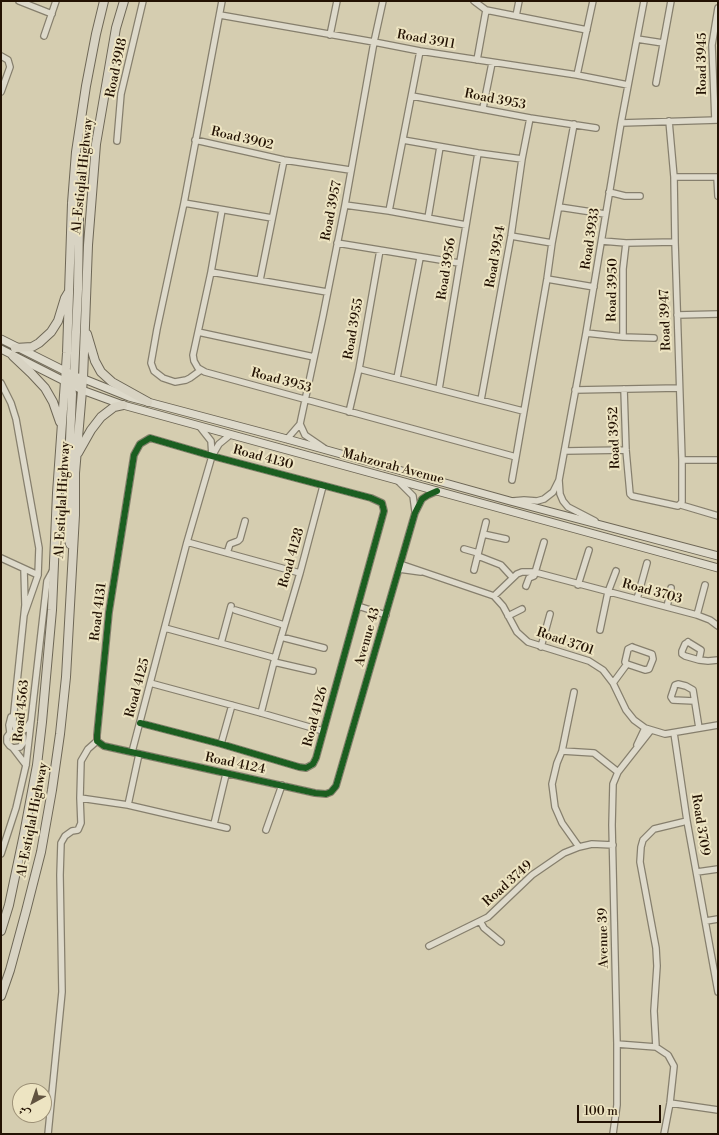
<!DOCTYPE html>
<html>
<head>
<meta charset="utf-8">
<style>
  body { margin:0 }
  #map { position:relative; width:719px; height:1135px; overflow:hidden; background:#d5cdb0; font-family:"Libre Bodoni",Amiri,serif }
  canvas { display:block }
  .frame { position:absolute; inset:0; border:2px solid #231203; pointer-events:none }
  .north { position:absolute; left:12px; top:1083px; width:40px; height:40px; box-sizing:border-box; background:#ede4c2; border:1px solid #9c9076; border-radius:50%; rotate:220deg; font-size:11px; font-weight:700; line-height:16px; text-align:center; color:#231203 }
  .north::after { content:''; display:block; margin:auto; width:14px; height:18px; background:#615340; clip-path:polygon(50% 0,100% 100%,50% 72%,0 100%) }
  .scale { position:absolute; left:577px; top:1105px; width:84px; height:18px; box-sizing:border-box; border:2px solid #231203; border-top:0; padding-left:5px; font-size:12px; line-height:14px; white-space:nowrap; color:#231203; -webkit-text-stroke:3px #ede4c2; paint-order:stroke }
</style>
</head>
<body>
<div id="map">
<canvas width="719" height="1135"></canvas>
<div class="frame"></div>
<div class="north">ش</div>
<div class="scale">100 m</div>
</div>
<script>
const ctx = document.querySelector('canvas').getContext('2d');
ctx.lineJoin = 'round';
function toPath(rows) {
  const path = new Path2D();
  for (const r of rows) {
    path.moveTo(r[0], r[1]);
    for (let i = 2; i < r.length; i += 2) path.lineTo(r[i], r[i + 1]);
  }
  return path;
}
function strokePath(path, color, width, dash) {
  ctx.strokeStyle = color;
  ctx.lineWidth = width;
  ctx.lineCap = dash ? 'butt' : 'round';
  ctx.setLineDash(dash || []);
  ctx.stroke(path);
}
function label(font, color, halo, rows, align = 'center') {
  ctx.font = font + ' "Libre Bodoni",serif';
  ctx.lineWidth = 4;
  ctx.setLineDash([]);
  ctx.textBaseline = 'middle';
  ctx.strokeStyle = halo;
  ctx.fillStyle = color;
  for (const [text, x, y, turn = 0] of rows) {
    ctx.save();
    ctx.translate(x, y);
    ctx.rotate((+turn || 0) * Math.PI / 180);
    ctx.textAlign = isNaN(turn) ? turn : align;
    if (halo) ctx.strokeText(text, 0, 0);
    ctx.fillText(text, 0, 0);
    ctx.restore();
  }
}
const street = toPath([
  [19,1,52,14],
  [474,1,486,10,587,30],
  [220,15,374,42,420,51,577,75,628,85],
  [516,16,519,1],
  [330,35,337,1],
  [44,36,56,1],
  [637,39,663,43],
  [1,56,8,60,10,67,1,92],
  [477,60,486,10],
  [577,75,593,1],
  [656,83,671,1],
  [412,96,530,118,596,128],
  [483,108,492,63],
  [715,120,712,45,718,8],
  [621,123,718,120],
  [195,140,284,160,350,170],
  [403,140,478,153,522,159],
  [117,141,121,94,143,1],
  [674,177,718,177],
  [717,177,718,196],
  [609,192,625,196,640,196],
  [184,203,272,218],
  [345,205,389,211,466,225],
  [559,207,605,214],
  [222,210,211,272,193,355,194,361,198,368,205,372,516,457],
  [389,211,420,51],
  [428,218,440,147],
  [511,236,552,243],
  [602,241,626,243,675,242],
  [337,243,459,263],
  [211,272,327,292],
  [547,279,594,287],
  [260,280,284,160],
  [677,315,718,314],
  [198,332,314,357],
  [586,333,623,337,654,338],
  [623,337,623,269,626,243],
  [359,369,523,411],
  [201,370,190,378,186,380,175,382,163,378,154,371,151,363,157,329,184,203,222,1],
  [397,378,420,258],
  [1,383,11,403,16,419,39,548,38,575,24,615],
  [439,389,478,153],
  [624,389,626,450,630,494,632,496,678,506,682,502,682,460,675,242,674,177,669,121],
  [575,390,679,388],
  [481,400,511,236,522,159,530,118],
  [349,412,359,369,380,250],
  [300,424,305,435,324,448],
  [200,427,211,441,212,456],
  [287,439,300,424,323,316,345,205,374,42,383,1],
  [565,451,626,450],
  [682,460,718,460],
  [512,480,547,279,552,243,574,124],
  [559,480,560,494,563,501,568,507,595,521],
  [399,482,413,496,415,511],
  [513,501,524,500,537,501,544,499,553,492,559,480,586,333,621,123,644,1],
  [681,505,718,516],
  [483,534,506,539],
  [187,542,300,573],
  [464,549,478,553],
  [227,553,230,544,238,541,240,539,245,521],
  [478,556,501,565,512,577],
  [1,558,38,575],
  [400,564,494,596,503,606,517,632,528,642,589,661,603,670,613,683,626,710,634,720,645,728,665,734,718,725],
  [399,569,421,572],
  [474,570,486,522],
  [578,585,589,550],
  [526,586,529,578,534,576,544,542],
  [494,596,517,574,522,572,534,572,697,615,710,620,718,626],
  [637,599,647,563],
  [358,606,386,615],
  [667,607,671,588],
  [235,610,284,625],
  [697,615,705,585],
  [508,616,522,609],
  [165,628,275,658],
  [600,630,608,592,616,571],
  [281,637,324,648],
  [688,642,701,650,699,660,685,656,682,654,682,651,685,644,688,642],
  [221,643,231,606],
  [541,647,550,614],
  [632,647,652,654,653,659,649,669,645,670,627,664,625,662,628,649,632,647],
  [699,660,708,661,718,660],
  [274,662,313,671],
  [150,683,261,713,323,731],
  [613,683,627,664],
  [574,692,562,751,557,763,552,784,555,807,562,823,579,847,592,844,613,845],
  [694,701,673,700,671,697,675,685,678,684,686,686,693,690,699,728],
  [261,713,275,658,300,573,323,486],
  [140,723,221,744,299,767,306,768,313,764,316,758,384,511,382,503,371,498,212,456,150,438,140,444,134,455,109,612,97,735,97,741,104,746,315,793,326,794,331,792,336,786,415,513,422,499,428,495,437,491],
  [17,732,13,721,25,605,24,569],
  [19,732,26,729,31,721],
  [10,733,17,732,23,736,23,743,20,747,13,748,10,746,7,742,7,737,10,733,9,725,11,717],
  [674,733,687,821,718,992],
  [221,744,232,705],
  [637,745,645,728],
  [13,748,26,765],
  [562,751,594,753,618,772],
  [132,752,187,542,212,456,219,444,230,435],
  [80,798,128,805,227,828],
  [128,805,139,754],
  [214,824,226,774],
  [266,830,282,785],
  [1,854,16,808,26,765,47,581,53,570],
  [697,872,718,869],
  [480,921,484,928,501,942],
  [706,921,718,919],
  [429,946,488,917,532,875,564,853,579,847],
  [617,1044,656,1047,668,1055,674,1066,670,1103,664,1134],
  [656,1047,654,1011,657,966,656,948,640,862,641,847,643,840,654,829,687,821],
  [670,1103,718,1110],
  [48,1134,62,992,60,875,61,843,65,836,72,831,78,830,81,823,80,798,81,761,88,749,97,741],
  [613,1134,617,1105,617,1044,612,825,613,784,618,772,651,730]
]);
const secondary = toPath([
  [1,339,69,373],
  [1,349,82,390,123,405,718,568],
  [79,377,129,397,287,439,510,501,718,556]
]);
const primary = toPath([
  [72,203,77,211,79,219,78,289,74,375,77,384,82,390],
  [87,334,95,361,101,372,112,382,148,402],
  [15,348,32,347,39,343,51,332,58,321,65,298,68,293],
  [13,356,31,373,45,388,53,402,60,422],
  [70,376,72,394,67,510,67,532,70,544],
  [78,453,91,430,101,417,114,407,123,405],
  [1,931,9,905,24,834,37,765,42,722,52,610,57,493,67,353,72,203,76,152,86,86,96,34,104,1],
  [1,996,10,970,26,911,41,852,52,790,60,734,66,677,75,515,75,473,83,379,88,245,96,144,116,28,124,1]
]);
const cycleway = toPath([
  [140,723,221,744,299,767,306,768,313,764,316,758,384,511,382,503,371,498,212,456,150,438,140,444,134,455,109,612,97,735,97,741,104,746,315,793,326,794,331,792,336,786,415,513,422,499,428,495,437,491]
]);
const streetNames = [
  ["Road 3911",426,40,10],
  ["Road 3945",703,64,-90],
  ["Road 3918",117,68,-78],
  ["Road 3953",495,100,11],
  ["Road 3902",242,139,13],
  ["Al-Estiqlal Highway",83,176,-84],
  ["Road 3957",332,211,-79],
  ["Road 3933",591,239,-81],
  ["Road 3954",496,257,-80],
  ["Road 3956",447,269,-81],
  ["Road 3950",613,290,-89],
  ["Road 3947",666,320,-92],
  ["Road 3955",354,329,-80],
  ["Road 3953",281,381,15],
  ["Road 3952",615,438,-92],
  ["Road 4130",263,458,15],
  ["Mahzorah Avenue",393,467,15],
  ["Al-Estiqlal Highway",63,500,-87],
  ["Road 4128",292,558,-74],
  ["Road 3703",652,592,15],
  ["Road 4131",99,612,-83],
  ["Avenue 43",368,637,-74],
  ["Road 3701",565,642,19],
  ["Road 4125",138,688,-75],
  ["Road 4563",22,711,-84],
  ["Road 4126",316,717,-75],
  ["Road 4124",235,764,12],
  ["Al-Estiqlal Highway",33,820,-79],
  ["Road 3709",700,825,81],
  ["Road 3749",508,884,-42],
  ["Avenue 39",604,938,-91]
];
strokePath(street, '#867f6d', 8);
strokePath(secondary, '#6e6756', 9);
strokePath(primary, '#6e6756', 10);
strokePath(street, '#dedacb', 5.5);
strokePath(secondary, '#dedacb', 7);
strokePath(primary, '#d8d3c3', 8);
strokePath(cycleway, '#1b5e20', 6);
label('13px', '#231203', '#ede4c2', streetNames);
</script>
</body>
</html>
